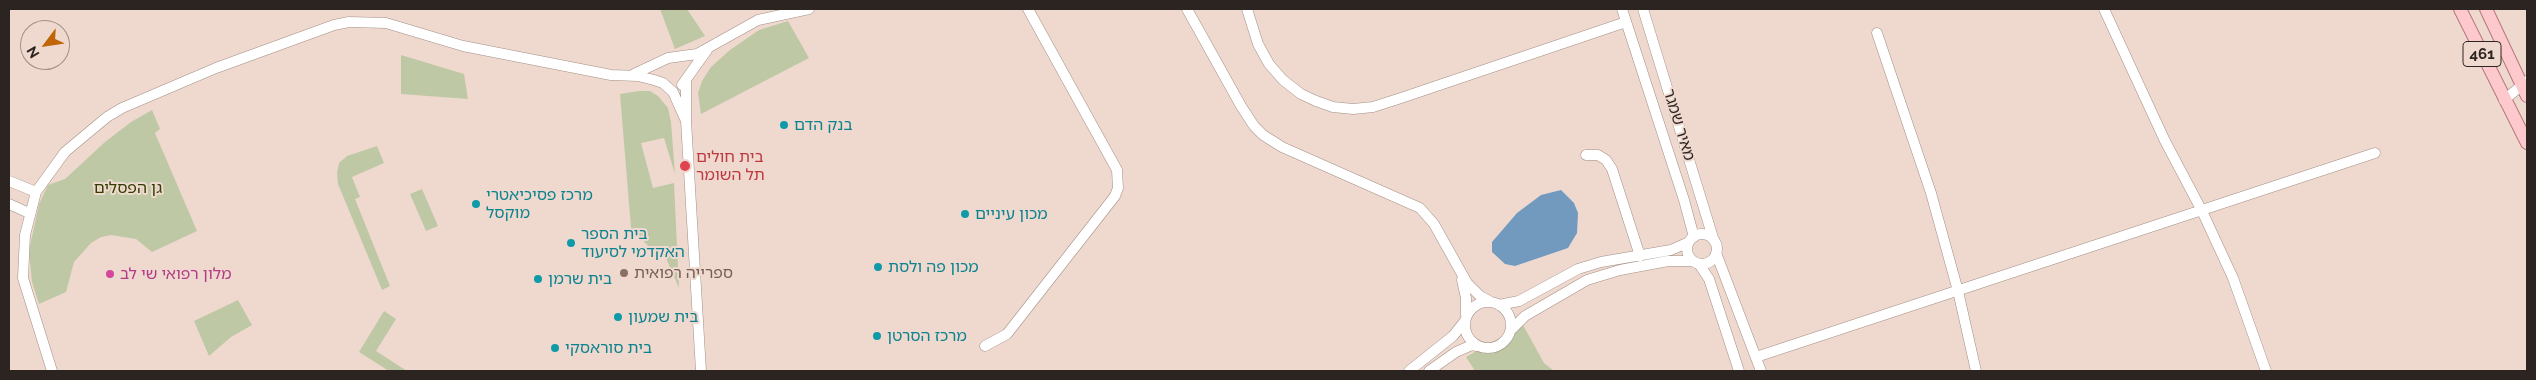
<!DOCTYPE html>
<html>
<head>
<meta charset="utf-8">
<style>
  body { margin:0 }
  #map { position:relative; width:2536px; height:380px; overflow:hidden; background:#efd9cf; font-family:Raleway,sans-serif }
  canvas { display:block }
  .frame { position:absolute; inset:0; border:10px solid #2c2420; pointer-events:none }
  .north { position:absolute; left:20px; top:20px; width:50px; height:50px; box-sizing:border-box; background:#efd9cf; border:1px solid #a19189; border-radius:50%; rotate:239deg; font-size:14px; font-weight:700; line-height:20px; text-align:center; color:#2c2420 }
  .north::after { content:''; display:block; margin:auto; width:18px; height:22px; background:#bf6506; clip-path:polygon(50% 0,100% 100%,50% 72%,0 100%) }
</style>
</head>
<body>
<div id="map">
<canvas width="2536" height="380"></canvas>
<div class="frame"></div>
<div class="north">N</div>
</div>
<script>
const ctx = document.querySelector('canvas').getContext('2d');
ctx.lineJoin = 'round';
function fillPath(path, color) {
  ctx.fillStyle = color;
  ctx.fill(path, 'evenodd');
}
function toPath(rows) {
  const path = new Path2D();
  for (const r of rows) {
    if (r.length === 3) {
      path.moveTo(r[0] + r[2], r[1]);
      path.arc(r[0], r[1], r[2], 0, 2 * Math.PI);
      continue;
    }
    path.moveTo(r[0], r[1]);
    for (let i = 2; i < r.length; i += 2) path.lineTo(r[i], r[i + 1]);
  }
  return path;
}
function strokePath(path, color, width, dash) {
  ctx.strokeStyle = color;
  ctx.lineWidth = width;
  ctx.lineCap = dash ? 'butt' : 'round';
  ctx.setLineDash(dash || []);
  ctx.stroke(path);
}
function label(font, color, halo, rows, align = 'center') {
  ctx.font = font + ' Raleway,"Noto Sans Hebrew",sans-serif';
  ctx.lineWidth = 4;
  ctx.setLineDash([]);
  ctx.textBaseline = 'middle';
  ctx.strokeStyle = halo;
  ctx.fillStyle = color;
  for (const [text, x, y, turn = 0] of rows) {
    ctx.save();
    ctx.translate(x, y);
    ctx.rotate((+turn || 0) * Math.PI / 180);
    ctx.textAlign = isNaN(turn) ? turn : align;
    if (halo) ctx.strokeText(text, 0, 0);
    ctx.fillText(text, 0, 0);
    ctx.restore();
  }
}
const green = toPath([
  [660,9,687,9,705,36,675,49],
  [788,21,809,58,701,114,698,93,702,81,711,67,730,50,759,30],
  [401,55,464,74,468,99,401,94],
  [639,91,650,91,658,96,668,108,671,122,675,174,664,138,641,143,653,188,674,183,679,288,666,258,654,252,631,228,620,94],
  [152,110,160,129,155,133,197,231,152,252,136,239,111,235,101,237,91,243,74,262,66,292,39,304,32,282,29,251,39,204,48,185,65,179,105,142,131,122],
  [377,146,384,163,352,177,360,197,355,199,390,286,382,290,338,184,337,173,339,163,347,156],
  [422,189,438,226,426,231,410,194],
  [238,300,252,325,231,337,209,356,194,321],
  [384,311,396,319,376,351,407,371,389,371,359,352],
  [1523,325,1544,363,1554,371,1475,371,1466,357]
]);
const water = toPath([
  [1561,190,1574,203,1578,213,1577,233,1568,248,1515,266,1505,264,1492,252,1492,242,1517,213,1541,195]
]);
const minor = toPath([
  [1187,9,1241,106,1254,126,1263,135,1282,147,1420,208,1434,224,1467,283,1480,296,1491,302],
  [1247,9,1258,44,1269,64,1283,80,1301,94,1316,101,1333,107,1353,109,1373,107,1401,98,1626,22],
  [1622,9,1684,200,1694,237],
  [1643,9,1714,241],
  [2104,9,2165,141,2202,211,2233,278,2266,371],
  [1877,33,1931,193,1958,291,1976,371],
  [634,74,668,58,697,54,758,20,809,9],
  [686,81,686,121,701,371],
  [682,85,707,50],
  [2504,100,2527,81],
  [1586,155,1598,155,1606,160,1612,169,1640,256],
  [9,181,36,192],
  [9,204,29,213],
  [1702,249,15],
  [1716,253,1761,371],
  [1699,264,1709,279,1739,371],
  [1462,280,1466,298,1466,315],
  [1488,325,23],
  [1499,305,1519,301,1578,269,1601,262,1671,250,1689,242],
  [1511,330,1525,316,1587,280,1620,270,1668,261,1692,261],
  [985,346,1007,334,1115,196,1118,188,1117,170,1028,9],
  [1756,357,2375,153],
  [52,371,23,278,25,235,36,192,65,152,107,117,122,108,216,68,334,25,349,22,386,23,463,46,611,75,638,76,654,80,663,83,673,92,686,121],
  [1409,371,1453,336,1464,322],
  [1429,371,1456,352,1472,345,1477,346]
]);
const major = toPath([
  [2460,9,2527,143],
  [2486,9,2527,96]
]);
const markers = [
  [784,125,5,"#0f9aa8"],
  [685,166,6,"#e0444e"],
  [476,204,5,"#0f9aa8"],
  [965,214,5,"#0f9aa8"],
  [571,243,5,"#0f9aa8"],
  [878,267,5,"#0f9aa8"],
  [624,273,5,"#8d6e63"],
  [110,274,5,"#d1479c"],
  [538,279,5,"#0f9aa8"],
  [618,317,5,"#0f9aa8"],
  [877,336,5,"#0f9aa8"],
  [555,348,5,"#0f9aa8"]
];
const shields = [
  [2482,54,38]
];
const shieldNames = [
  ["461",2482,54]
];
const cultureNames = [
  ["בנק הדם",794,125],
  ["מרכז פסיכיאטרי",486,195],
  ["מוקסל",486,213],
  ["מכון עיניים",975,214],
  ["בית הספר",581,234],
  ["האקדמי לסיעוד",581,252],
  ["מכון פה ולסת",888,267],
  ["בית שרמן",548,279],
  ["בית שמעון",628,317],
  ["מרכז הסרטן",887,336],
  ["בית סוראסקי",565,348]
];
const streetNames = [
  ["מאיר שמגר",1679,125,73]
];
const healthNames = [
  ["בית חולים",696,157],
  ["תל השומר",696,175]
];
const parkNames = [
  ["גן הפסלים",128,188]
];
const educationNames = [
  ["ספרייה רפואית",634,273]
];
const hotelNames = [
  ["מלון רפואי שי לב",120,274]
];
fillPath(green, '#bec8a5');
fillPath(water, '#729abf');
strokePath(minor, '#a38f85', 11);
strokePath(major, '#b4787a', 14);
strokePath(minor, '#fff', 10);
strokePath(major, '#fec9cd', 12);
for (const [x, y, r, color] of markers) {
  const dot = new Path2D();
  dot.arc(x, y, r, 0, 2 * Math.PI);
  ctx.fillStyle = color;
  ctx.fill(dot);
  strokePath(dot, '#efd9cf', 2);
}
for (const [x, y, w] of shields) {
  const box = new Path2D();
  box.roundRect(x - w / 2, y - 12.5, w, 25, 4);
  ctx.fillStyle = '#efd9cf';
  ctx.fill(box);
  strokePath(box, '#2c2420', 1);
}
label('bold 15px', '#2c2420', null, shieldNames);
label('16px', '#0d838f', '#efd9cf', cultureNames, 'left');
label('16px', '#2c2420', '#efd9cf', streetNames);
label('16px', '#be3a42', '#efd9cf', healthNames, 'left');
label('16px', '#333d00', '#efd9cf', parkNames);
label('16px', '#785e54', '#efd9cf', educationNames, 'left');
label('16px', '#b23c85', '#efd9cf', hotelNames, 'left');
</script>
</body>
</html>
